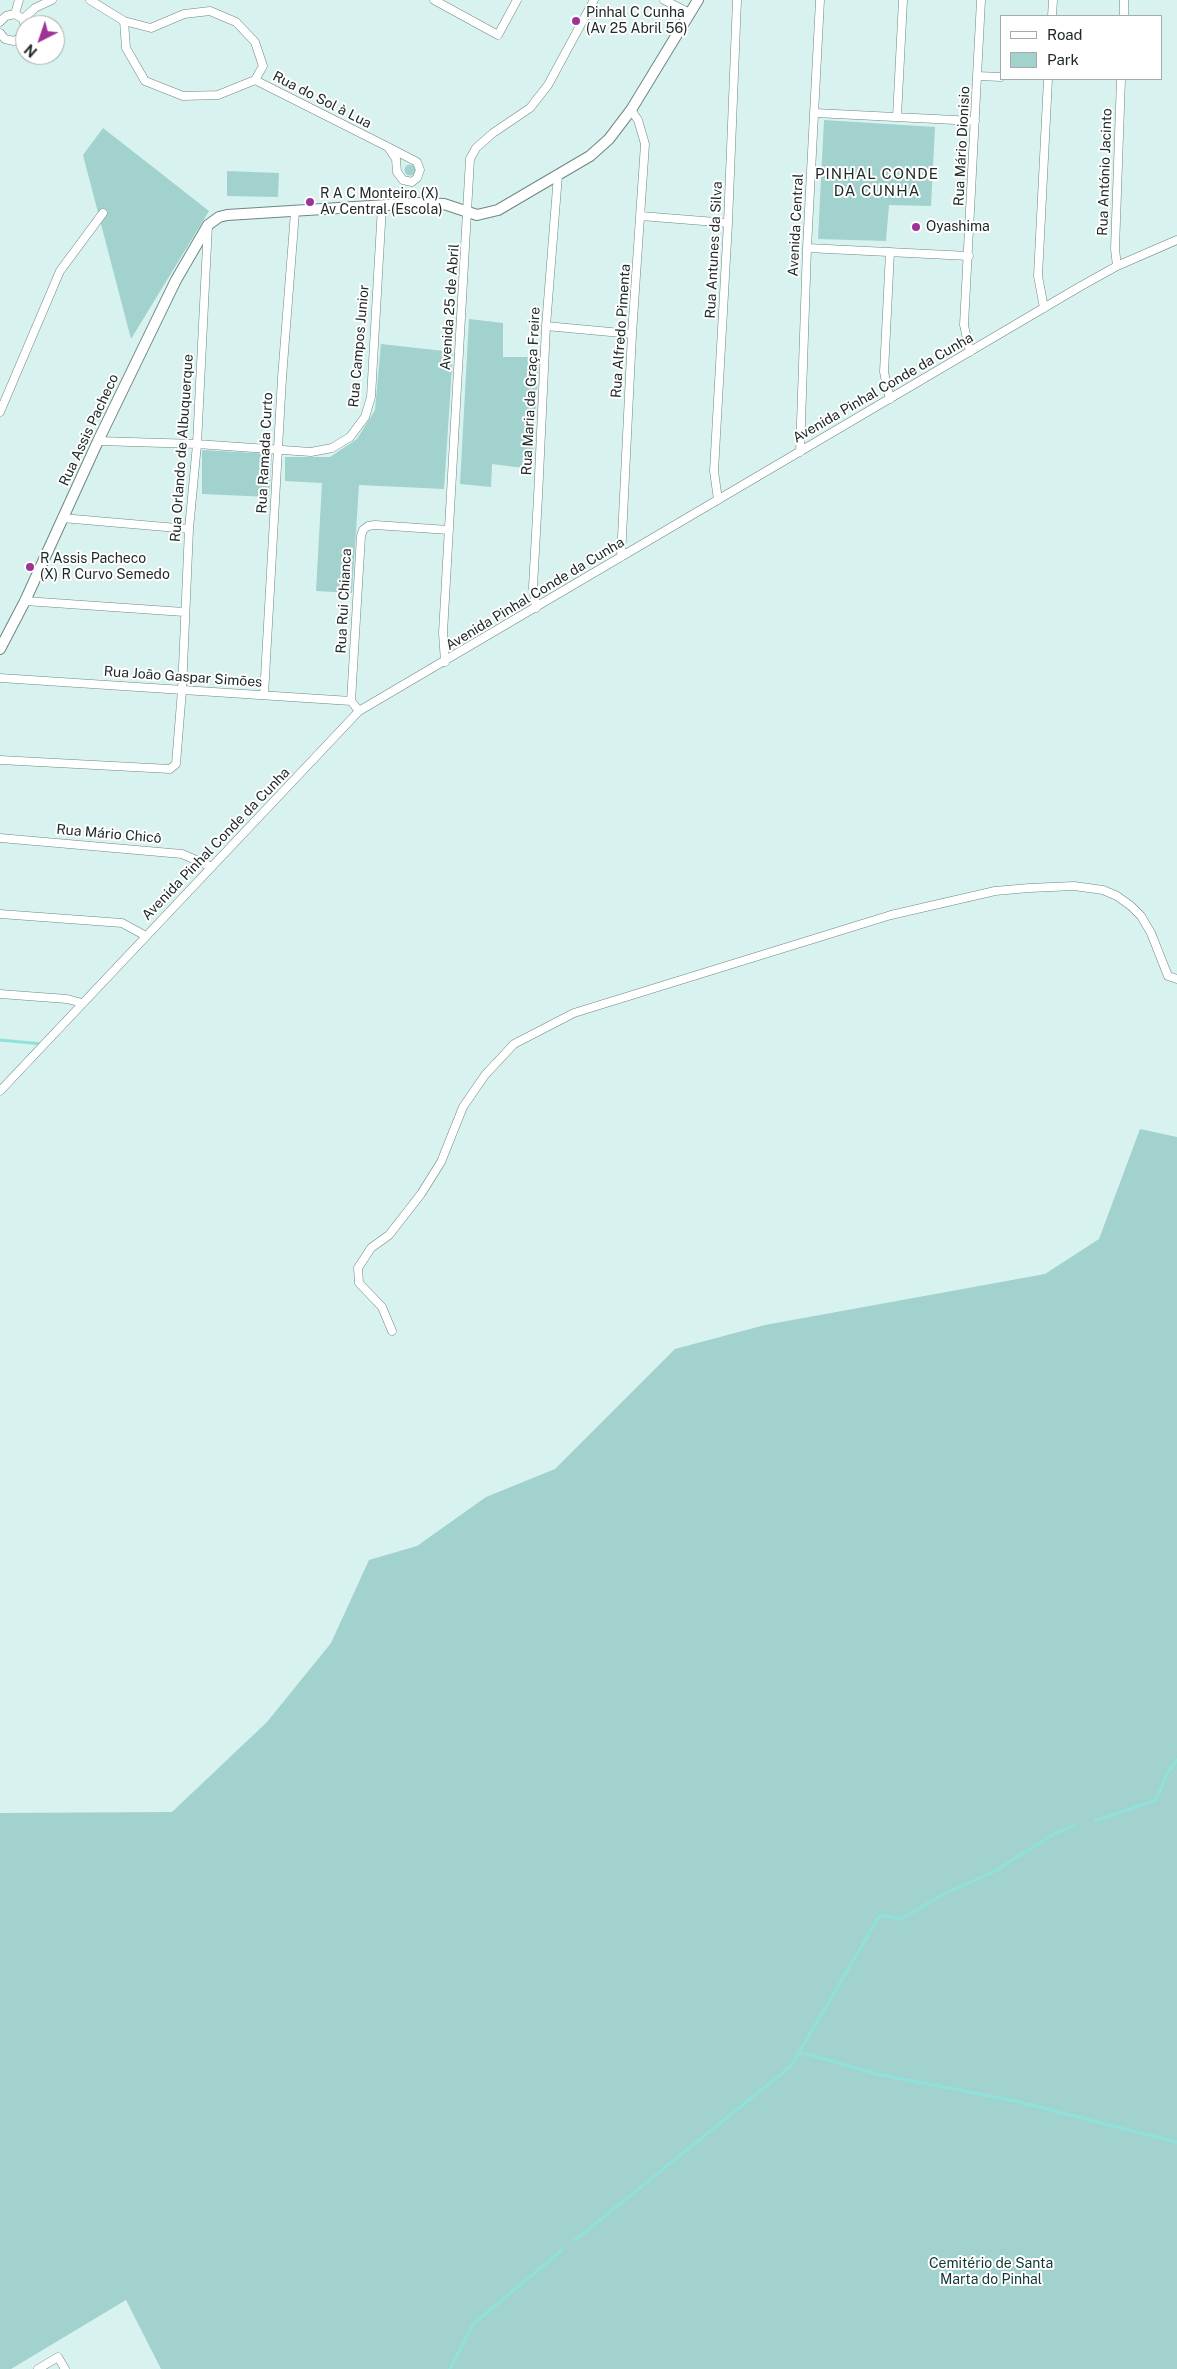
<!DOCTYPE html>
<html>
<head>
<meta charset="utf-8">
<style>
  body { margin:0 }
  #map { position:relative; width:1177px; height:2369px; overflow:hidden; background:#d8f2ef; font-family:"Public Sans",sans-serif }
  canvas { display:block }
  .legend { position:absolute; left:1000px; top:15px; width:162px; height:65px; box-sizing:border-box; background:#fff; border:1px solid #a6aaa9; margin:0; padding:6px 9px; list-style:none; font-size:15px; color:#202a29 }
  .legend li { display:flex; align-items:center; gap:10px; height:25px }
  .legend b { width:25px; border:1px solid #a6aaa9 }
  .north { position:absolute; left:15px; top:15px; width:50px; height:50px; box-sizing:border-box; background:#fff; border:1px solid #a6aaa9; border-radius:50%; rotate:221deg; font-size:14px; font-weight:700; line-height:20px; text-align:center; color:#202a29 }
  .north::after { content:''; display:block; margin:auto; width:18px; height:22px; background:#9c3395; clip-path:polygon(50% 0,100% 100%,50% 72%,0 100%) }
</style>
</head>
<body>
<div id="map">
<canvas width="1177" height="2369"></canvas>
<ul class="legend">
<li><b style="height:6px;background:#fff"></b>Road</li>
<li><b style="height:14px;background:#a2d2cd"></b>Park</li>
</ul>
<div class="north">N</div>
</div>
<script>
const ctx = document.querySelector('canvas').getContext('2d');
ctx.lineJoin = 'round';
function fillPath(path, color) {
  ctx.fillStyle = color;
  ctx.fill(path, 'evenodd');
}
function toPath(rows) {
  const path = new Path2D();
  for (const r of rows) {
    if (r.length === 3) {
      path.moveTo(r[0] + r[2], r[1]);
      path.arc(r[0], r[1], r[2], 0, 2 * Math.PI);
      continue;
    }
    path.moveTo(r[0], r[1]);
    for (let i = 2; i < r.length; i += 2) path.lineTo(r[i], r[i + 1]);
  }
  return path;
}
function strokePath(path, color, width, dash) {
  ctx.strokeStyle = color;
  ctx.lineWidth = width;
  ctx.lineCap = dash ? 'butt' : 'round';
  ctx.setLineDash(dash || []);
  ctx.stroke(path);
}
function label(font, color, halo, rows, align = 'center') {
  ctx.font = font + ' "Public Sans",sans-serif';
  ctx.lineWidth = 4;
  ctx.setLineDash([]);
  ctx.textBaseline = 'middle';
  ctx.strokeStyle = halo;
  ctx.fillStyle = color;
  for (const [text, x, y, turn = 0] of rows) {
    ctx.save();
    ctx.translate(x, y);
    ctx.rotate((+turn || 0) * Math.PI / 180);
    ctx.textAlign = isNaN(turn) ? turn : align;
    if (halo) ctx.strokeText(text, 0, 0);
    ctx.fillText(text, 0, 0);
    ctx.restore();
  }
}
const green = toPath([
  [824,120,935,127,931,206,889,205,886,241,818,239],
  [103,128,209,211,131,339,83,155],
  [410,170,5.5],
  [227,171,279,173,278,197,227,196],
  [469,319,503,323,503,357,539,357,532,469,492,464,491,487,460,484],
  [381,344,453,352,444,489,359,485,352,593,316,591,322,483,285,481,285,457,330,457,357,439,375,410],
  [202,450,272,454,269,497,202,494],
  [1140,1129,1177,1137,1177,2369,161,2369,126,2300,11,2369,0,2369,0,1813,172,1812,267,1722,331,1643,369,1560,417,1546,486,1497,555,1469,675,1349,765,1325,1045,1274,1099,1239]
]);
const stream = toPath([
  [0,1040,42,1044],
  [1095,1821,1156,1800,1167,1774,1177,1760],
  [799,2052,877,2074,1015,2101,1177,2142],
  [575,2240,791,2066,880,1915,901,1919,942,1895,995,1871,1054,1834,1074,1825],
  [450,2369,473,2324,562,2250]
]);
const minor = toPath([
  [90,0,124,21,151,28,184,14,210,11,236,22,255,42,263,66,255,80],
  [434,0,498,35,517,0],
  [664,0,690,13],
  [15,14,19,0],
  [1052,16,1053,0],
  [1124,16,1124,0],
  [23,19,35,8,52,0],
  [124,21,126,48,145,81,183,96,218,95,255,80,388,147,396,159,397,172,403,180,412,182,417,178,420,170,417,162,388,147],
  [0,22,6,16,15,14,23,19,25,26],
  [0,33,5,39,14,41,23,36,25,30],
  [978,76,1001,77],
  [815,113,975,121],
  [897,117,903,0],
  [641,216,728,223],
  [807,248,969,256],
  [1117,266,1115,249,1121,79],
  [1044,308,1038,276,1048,79],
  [546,326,632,334],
  [970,352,964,325,981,0],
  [890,399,884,372,890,252],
  [0,412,60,271,103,213],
  [98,441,197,444,311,452,332,448,350,437,365,417,371,397,382,206],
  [800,452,807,248,820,0],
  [718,500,714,471,728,223,737,0],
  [62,518,189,529],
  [621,557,632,334,645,144,638,120,631,110],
  [25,601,184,612],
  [536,608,533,587,538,497,546,326,558,175],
  [445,662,443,633,470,159,476,148,493,133,530,108,548,85,594,0],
  [0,678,351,701,359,711],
  [264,695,282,378,295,212],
  [351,701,361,536,363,530,368,526,375,525,449,530],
  [0,760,170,769,176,764,182,690,189,529,197,444,208,225],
  [0,838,182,854,212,867],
  [0,914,122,923,146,936],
  [0,994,67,999,82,1003],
  [0,1091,359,711,1081,286,1117,266,1177,240],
  [392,1331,382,1307,359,1283,358,1268,371,1248,389,1235,421,1194,441,1162,463,1107,485,1075,514,1044,574,1013,891,915,995,891,1029,888,1074,886,1103,890,1117,896,1131,906,1141,916,1151,933,1168,976,1177,979],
  [38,2369,58,2357,65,2369]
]);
const tertiary = toPath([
  [0,649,25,601,98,441,176,280,208,225,219,217,227,215,419,203,444,204,477,215,498,210,590,156,609,139,631,110,698,0]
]);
const markers = [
  [576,21,5,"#9c3395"],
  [310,202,5,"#9c3395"],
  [916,227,5,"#9c3395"],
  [30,567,5,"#9c3395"]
];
const poiNames = [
  ["Pinhal C Cunha",586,13],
  ["(Av 25 Abril 56)",586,29],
  ["R A C Monteiro (X)",320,194],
  ["Av Central (Escola)",320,210],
  ["Oyashima",926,227],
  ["R Assis Pacheco",40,559],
  ["(X) R Curvo Semedo",40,575]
];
const streetNames = [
  ["Rua do Sol à Lua",322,100,27],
  ["Rua Mário Dionisio",962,146,-87],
  ["Rua António Jacinto",1105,172,-88],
  ["Avenida Central",796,225,-87],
  ["Rua Antunes da Silva",714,250,-87],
  ["Avenida 25 de Abril",450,307,-86],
  ["Rua Alfredo Pimenta",621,331,-86],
  ["Rua Campos Junior",359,346,-85],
  ["Avenida Pinhal Conde da Cunha",883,388,-30],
  ["Rua Maria da Graça Freire",531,391,-87],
  ["Rua Assis Pacheco",89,430,-65],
  ["Rua Orlando de Albuquerque",182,448,-86],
  ["Rua Ramada Curto",265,453,-87],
  ["Avenida Pinhal Conde da Cunha",535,594,-31],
  ["Rua Rui Chianca",344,601,-87],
  ["Rua João Gaspar Simões",183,677,4],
  ["Rua Mário Chicô",109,834,5],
  ["Avenida Pinhal Conde da Cunha",216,844,-46]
];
const parkNames = [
  ["Cemitério de Santa",991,2264],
  ["Marta do Pinhal",991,2280]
];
const neighbourhoodNames = [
  ["PINHAL CONDE",877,174],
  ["DA CUNHA",877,191]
];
fillPath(green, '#a2d2cd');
strokePath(stream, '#8fe2da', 3);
strokePath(minor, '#6f8784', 9);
strokePath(tertiary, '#6f8784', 12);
strokePath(minor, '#fff', 8);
strokePath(tertiary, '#fff', 10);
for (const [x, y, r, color] of markers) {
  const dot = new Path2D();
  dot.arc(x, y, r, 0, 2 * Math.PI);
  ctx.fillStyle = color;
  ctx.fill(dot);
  strokePath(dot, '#fff', 2);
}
label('14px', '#202a29', '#fff', poiNames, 'left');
label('14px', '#202a29', '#fff', streetNames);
label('14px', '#0e3733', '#fff', parkNames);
ctx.letterSpacing = '1px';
label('15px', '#202a29', '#fff', neighbourhoodNames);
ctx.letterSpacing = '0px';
</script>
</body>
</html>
